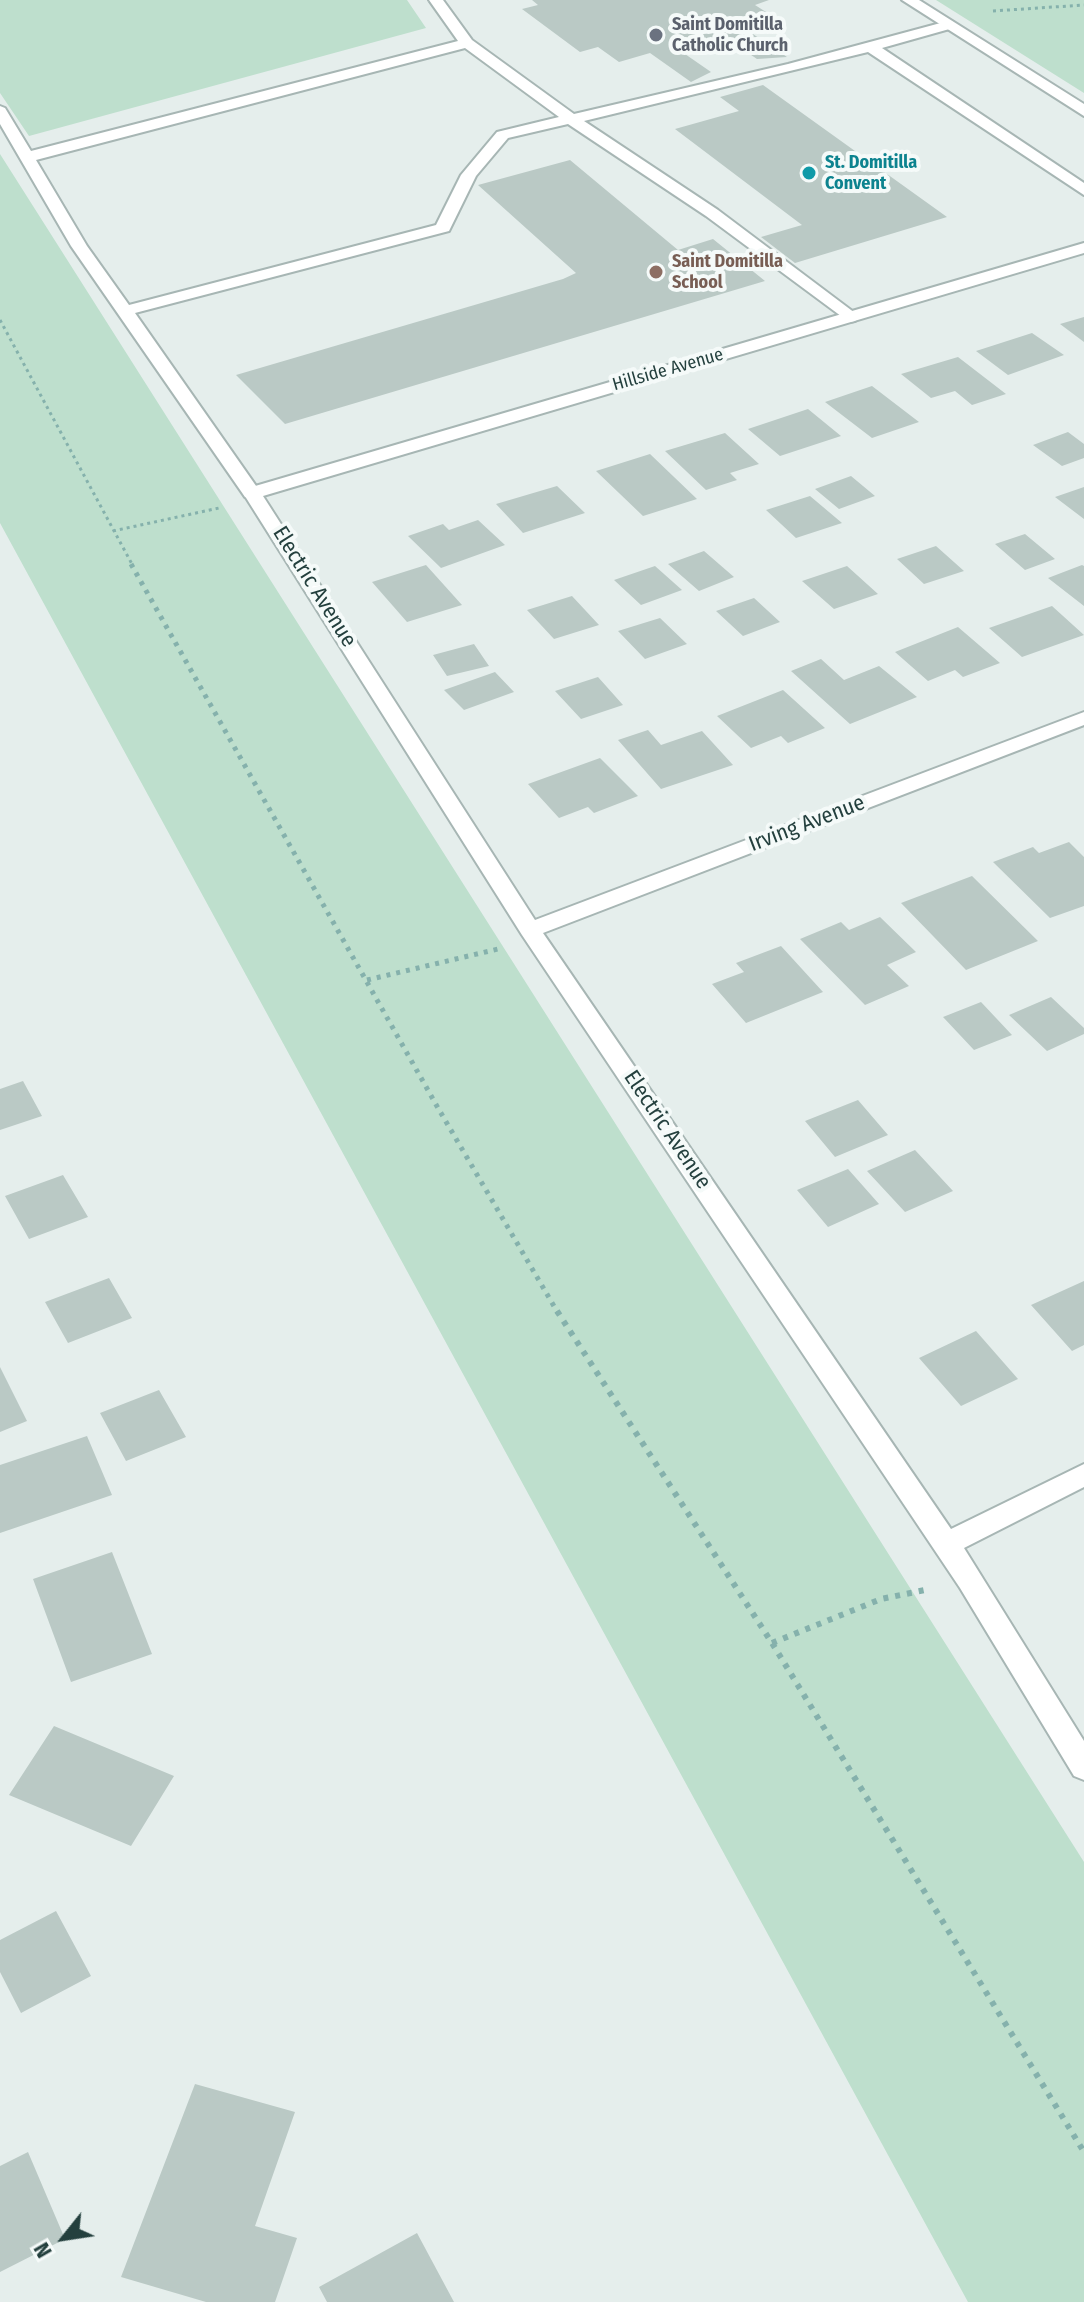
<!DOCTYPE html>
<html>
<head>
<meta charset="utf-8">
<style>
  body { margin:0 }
  #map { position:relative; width:1084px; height:2302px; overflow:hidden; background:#e5eeec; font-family:"Fira Sans Condensed",sans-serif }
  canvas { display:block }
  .north { position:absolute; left:24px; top:2198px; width:80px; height:80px; -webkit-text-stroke:6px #f5faf9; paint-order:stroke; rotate:240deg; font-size:22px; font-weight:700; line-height:32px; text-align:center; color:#24403e }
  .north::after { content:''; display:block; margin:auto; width:28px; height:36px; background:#24403e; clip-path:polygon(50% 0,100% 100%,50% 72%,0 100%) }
</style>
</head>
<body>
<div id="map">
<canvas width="1084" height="2302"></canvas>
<div class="north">N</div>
</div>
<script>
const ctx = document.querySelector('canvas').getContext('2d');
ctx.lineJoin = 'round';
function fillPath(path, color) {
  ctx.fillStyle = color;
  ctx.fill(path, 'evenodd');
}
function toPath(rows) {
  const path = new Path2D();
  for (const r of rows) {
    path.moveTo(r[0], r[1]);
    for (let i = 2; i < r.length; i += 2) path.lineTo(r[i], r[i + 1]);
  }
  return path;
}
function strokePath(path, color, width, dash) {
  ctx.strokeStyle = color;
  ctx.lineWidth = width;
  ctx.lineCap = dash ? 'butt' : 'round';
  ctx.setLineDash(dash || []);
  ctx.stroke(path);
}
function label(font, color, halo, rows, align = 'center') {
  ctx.font = font + ' "Fira Sans Condensed",sans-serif';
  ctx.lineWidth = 8;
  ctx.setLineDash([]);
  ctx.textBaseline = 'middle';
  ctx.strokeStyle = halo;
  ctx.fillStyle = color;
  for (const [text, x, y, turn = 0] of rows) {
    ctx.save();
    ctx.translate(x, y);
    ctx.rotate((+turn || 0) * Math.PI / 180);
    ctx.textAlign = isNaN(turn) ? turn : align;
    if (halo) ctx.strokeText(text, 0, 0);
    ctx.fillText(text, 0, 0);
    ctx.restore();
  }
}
const green = toPath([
  [0,0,407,0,426,28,29,136,0,93],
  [936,0,1084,0,1084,93],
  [0,154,1084,1862,1084,2302,968,2302,0,523]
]);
const building = toPath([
  [532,0,769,0,755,5,777,19,744,28,787,57,757,59,732,42,707,47,685,54,711,72,691,82,650,53,619,62,598,47,580,52,522,9,538,5],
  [763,85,947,217,795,263,761,237,802,225,675,129,739,111,720,97],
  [570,160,678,250,713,239,765,281,285,424,236,375,563,279,576,273,478,185],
  [1084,317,1084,342,1060,324],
  [1032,333,1064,355,1008,375,976,351],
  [958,357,1006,394,972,405,955,391,931,398,901,374],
  [872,386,919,422,872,438,825,402],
  [808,409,841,436,780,456,748,429],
  [1068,432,1084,444,1084,458,1062,466,1033,445],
  [725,433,759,464,730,473,737,480,706,490,665,451],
  [650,454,697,499,643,516,596,471],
  [851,476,875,496,839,509,815,489],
  [557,486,585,513,523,533,496,504],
  [1084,487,1084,519,1055,497],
  [810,496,842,523,796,538,766,510],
  [478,520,505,545,441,568,408,536,443,524,449,530],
  [1025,534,1055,559,1025,570,995,544],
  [936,546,964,571,924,584,897,559],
  [704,551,734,577,699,591,668,564],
  [426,565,462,605,407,622,372,582],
  [1082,565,1084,566,1084,606,1048,578],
  [655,566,682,590,641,605,614,580],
  [847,566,878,594,834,609,802,581],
  [572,596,599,625,554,639,527,610],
  [754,598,780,622,743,636,716,611],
  [1052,606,1084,635,1022,657,989,628],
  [660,618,687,644,645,659,618,631],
  [958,627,1000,663,963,677,955,670,928,681,895,652],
  [474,644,489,666,447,676,433,655],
  [821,659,844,680,879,666,917,697,850,724,791,671],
  [495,672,514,692,464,710,444,690],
  [598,677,623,705,581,719,555,691],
  [783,690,825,728,788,743,781,736,751,748,717,716],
  [648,730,661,745,702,731,733,765,661,789,618,740],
  [600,758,638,796,594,813,588,807,559,818,528,784],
  [1069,842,1084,857,1084,906,1050,918,993,862,1033,847,1039,853],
  [972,876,1038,941,966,970,901,903],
  [880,917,916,952,887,965,909,986,865,1005,800,939,841,922,849,930],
  [781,946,823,992,746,1023,712,984,744,972,736,963],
  [1051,997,1084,1028,1084,1034,1047,1051,1009,1015],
  [981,1002,1012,1035,974,1050,943,1017],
  [23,1081,42,1116,0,1130,0,1089],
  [858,1100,888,1135,835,1157,805,1121],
  [915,1150,953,1191,905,1212,867,1171],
  [848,1169,879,1204,828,1227,797,1190],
  [63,1175,88,1217,29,1239,5,1196],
  [109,1278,132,1318,68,1343,45,1302],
  [1084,1281,1084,1345,1072,1351,1031,1305],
  [976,1331,1018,1379,961,1406,919,1358],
  [0,1367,27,1421,0,1432],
  [159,1390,186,1437,126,1461,100,1413],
  [87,1436,112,1495,0,1533,0,1465],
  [112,1552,152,1654,71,1682,33,1579],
  [54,1726,174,1776,131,1846,9,1795],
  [56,1911,91,1976,21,2013,0,1972,0,1940],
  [195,2084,295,2112,255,2226,297,2238,275,2302,206,2302,121,2277],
  [28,2152,65,2239,0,2272,0,2166],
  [417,2233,454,2302,327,2302,319,2287]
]);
const pathFar2 = toPath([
  [993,11,1084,5],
  [0,320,133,566],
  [113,531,219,508]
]);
const pathFar1 = toPath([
  [131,564,438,1108,558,1313],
  [367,980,498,949]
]);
const path = toPath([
  [557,1311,772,1643,1084,2152],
  [772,1643,881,1599,925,1590]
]);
const service = toPath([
  [429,0,443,0,472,40,574,114,788,64,948,21,953,22,953,28,882,48,1084,183,1084,195,868,52,584,121,718,210,855,313,858,317,855,321,849,322,706,216,568,124,508,138,476,176,449,231,135,313,261,493,252,499,245,497,71,246,0,124,0,106,5,108,31,151,458,41,429,0],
  [465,48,559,117,497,132,461,175,436,225,129,305,87,246,36,160,465,48]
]);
const minor = toPath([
  [902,0,919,0,1084,104,1084,116,902,0],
  [1084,243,1084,253,263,496,535,920,1084,712,1084,725,543,933,951,1529,1084,1464,1084,1487,964,1548,1084,1741,1084,1780,1074,1776,960,1588,522,935,243,493,245,489,1084,243]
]);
const markers = [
  [656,35,8,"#6b7280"],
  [809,173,8,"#0f9aa8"],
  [656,272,8,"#8d6e63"]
];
const farWorshipnames = [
  ["Saint Domitilla",672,25],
  ["Catholic Church",672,46]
];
const farCulturenames = [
  ["St. Domitilla",825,163],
  ["Convent",825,184]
];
const farEducationnames = [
  ["Saint Domitilla",672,262],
  ["School",672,283]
];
const farStreetnames = [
  ["Hillside Avenue",668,370,-16]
];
const streetNames = [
  ["Electric Avenue",314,587,58],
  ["Irving Avenue",807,824,-21],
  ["Electric Avenue",667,1130,56]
];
fillPath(green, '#bedfcd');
fillPath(building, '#bac9c5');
strokePath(service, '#a7b6b4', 4);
strokePath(minor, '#a7b6b4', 4);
strokePath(pathFar2, '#85b1ac', 3, [3, 4]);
strokePath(pathFar1, '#85b1ac', 5, [4, 6]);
strokePath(path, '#85b1ac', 6, [5, 7]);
fillPath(service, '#fff');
fillPath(minor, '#fff');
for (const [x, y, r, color] of markers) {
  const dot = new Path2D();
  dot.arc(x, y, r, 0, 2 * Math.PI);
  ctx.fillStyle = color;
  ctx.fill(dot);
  strokePath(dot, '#f5faf9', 3);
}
label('bold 18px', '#5b616d', '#f5faf9', farWorshipnames, 'left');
label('bold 18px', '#0d838f', '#f5faf9', farCulturenames, 'left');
label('bold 18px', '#785e54', '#f5faf9', farEducationnames, 'left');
label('18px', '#24403e', '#f5faf9', farStreetnames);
label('22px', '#24403e', '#f5faf9', streetNames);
</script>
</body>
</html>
